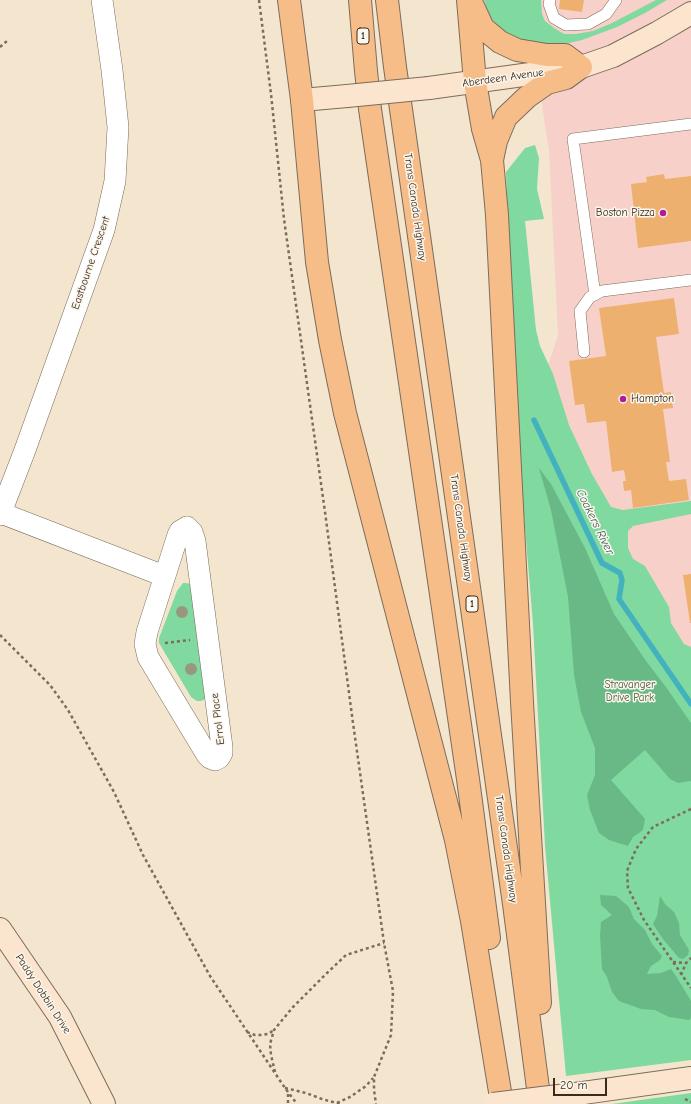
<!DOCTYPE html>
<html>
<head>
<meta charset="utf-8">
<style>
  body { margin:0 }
  #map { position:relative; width:691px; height:1104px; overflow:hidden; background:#f4e6ce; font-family:"Comic Neue",sans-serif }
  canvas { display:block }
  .scale { position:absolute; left:553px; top:1078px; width:54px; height:18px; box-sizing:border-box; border:2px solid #3b2a1e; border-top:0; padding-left:5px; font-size:12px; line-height:14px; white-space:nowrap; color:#3b2a1e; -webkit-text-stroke:3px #fbf7ec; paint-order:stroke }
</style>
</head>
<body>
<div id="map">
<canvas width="691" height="1104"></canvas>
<div class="scale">20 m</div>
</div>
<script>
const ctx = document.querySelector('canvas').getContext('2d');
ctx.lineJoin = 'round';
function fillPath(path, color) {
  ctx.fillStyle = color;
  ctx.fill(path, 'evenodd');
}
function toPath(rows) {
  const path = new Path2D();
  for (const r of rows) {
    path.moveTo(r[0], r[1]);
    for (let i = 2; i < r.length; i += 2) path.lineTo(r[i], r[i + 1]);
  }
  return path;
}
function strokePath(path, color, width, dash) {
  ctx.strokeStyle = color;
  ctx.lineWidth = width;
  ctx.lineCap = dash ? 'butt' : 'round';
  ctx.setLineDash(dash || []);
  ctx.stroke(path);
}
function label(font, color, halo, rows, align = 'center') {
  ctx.font = font + ' "Comic Neue",sans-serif';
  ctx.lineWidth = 3;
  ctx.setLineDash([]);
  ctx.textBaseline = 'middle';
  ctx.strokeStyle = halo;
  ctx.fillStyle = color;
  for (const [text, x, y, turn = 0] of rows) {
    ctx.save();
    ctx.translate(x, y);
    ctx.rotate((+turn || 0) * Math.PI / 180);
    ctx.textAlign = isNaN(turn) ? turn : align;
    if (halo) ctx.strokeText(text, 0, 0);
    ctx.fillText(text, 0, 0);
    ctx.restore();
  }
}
const built = toPath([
  [533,0,691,0,691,670,678,655,545,375,558,335,549,151,544,120,531,14]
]);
const green = toPath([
  [484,0,541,0,542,14,545,21,554,28,564,34,576,34,593,31,612,23,656,0,667,0,645,13,617,27,582,40,556,46,538,46,515,38,500,29,489,16],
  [535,145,539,158,537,189,544,219,525,221,536,330,540,346,553,374,569,425,592,474,611,507,623,510,691,501,691,514,633,526,628,531,628,548,633,559,645,566,669,607,671,623,684,644,691,647,691,1060,566,1076,545,846,533,624,518,444,508,259,506,172,525,148],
  [183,583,186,583,190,584,206,694,205,699,201,701,197,701,191,697,159,643,159,638,177,591],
  [691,1093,691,1104,612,1104]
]);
const forest = toPath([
  [539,468,551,484,585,548,614,614,646,661,666,687,691,723,691,781,678,783,670,779,645,750,611,780,645,819,643,830,633,837,628,846,609,840,599,833,590,810,587,795,595,775,595,748,581,712,574,675,568,597,551,510],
  [600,895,616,896,629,907,634,919,645,930,652,944,662,956,660,960,651,966,647,974,661,973,671,969,676,976,691,1001,691,1018,689,1020,669,1017,655,1010,641,1009,619,1001,612,992,607,977,602,969,600,936,601,922,612,915,601,905],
  [660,896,665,904,674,912,679,923,680,935,689,950,688,955,683,959,679,958,663,939,653,924,657,916]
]);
const stream = toPath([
  [534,420,602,563,620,573,622,580,619,599,691,704]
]);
const building = toPath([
  [560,0,584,0,582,12,559,9],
  [664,174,665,179,691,176,691,241,638,248,631,184,647,182,646,177],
  [674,298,679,334,656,337,664,393,671,392,673,408,663,409,670,462,666,462,669,481,686,479,689,500,633,508,631,490,624,491,623,481,626,481,624,470,612,472,606,421,587,423,584,404,575,405,569,361,606,356,599,308],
  [691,574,691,623,690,623,683,575]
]);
const path = toPath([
  [259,0,271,94,284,219,325,512,353,723,384,943,393,991,391,1035,374,1077,374,1090,376,1104],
  [0,47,7,41],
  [0,635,50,685,68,710,114,792,143,855,210,976,285,1088,297,1104],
  [165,643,190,640],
  [691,809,653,827,636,849,627,871,628,888,644,920,691,988],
  [673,962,686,963],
  [681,975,686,963,691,958],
  [247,1032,255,1035,261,1035,268,1034,274,1030],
  [275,1072,271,1055,270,1044,274,1030,293,1007,327,973,346,955,384,943],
  [285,1088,306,1093,322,1099,340,1104],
  [288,1094,288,1104],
  [685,1099,691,1102],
  [337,1103,350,1097,366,1086,373,1078]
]);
const lane = toPath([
  [550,0,549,4,554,18,566,25,588,24,606,14,616,0],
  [595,295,573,139,691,124],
  [584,352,580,311,590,297,602,291,691,280]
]);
const street = toPath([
  [1,513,164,576],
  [0,515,25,450,104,230,115,181,118,127,112,70,102,0],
  [187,527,192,532,195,541,222,747,222,753,219,758,215,760,210,758,207,755,148,657,145,644,147,632,178,535,180,531,187,527]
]);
const secondary = toPath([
  [429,88,581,67,613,56,657,33,691,13],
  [302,100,347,96],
  [0,929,60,1017,104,1104],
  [583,1093,691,1078]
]);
const highway = toPath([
  [289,0,302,100,317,262,330,340,345,413,456,840,472,921,502,1104],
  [360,0,366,71,370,109,468,779,489,938],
  [387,0,395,67,514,904,540,1104],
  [468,0,475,82,483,129,492,160,497,215,522,702,540,1003],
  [472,4,483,28,500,42,517,50,547,55,565,55,581,67,566,78,547,83,527,97,506,117,496,141,492,160]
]);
const secondaryBridge = toPath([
  [347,96,429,88],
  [493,1104,583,1093]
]);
const trees = [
  [182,612],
  [191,669]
];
const markers = [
  [663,213,4,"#b5179e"],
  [623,399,4,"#b5179e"]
];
const shields = [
  [363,36,12],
  [472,604,12]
];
const shieldNames = [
  ["1",363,36],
  ["1",472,604]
];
const streetNames = [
  ["Aberdeen Avenue",503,78,-8],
  ["Trans Canada Highway",415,207,82],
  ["Eastbourne Crescent",91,263,-71],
  ["Trans Canada Highway",461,528,82],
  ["Errol Place",218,719,-97],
  ["Trans Canada Highway",506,849,82],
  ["Paddy Dobbin Drive",43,994,57]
];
const poiNames = [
  ["Boston Pizza",655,213],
  ["Hampton",631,399,"left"]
];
const parkNames = [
  ["Stravanger",630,685],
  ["Drive Park",630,698]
];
const waterNames = [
  ["Coakers River",595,522,64]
];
fillPath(built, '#f7d1c9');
fillPath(green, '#80d99f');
fillPath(forest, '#68b986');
strokePath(stream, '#43b2be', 5.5);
fillPath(building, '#eeb06f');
strokePath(lane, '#7c6c5c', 12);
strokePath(street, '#7c6c5c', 22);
strokePath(secondary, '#7c6c5c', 24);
strokePath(highway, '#7c6c5c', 24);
strokePath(path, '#7c6c5c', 2.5, [3, 3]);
strokePath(lane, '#fff', 11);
strokePath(street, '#fff', 21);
strokePath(secondary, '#fce5cf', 22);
strokePath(highway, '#f7bd88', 22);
strokePath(secondaryBridge, '#7c6c5c', 24, []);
strokePath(secondaryBridge, '#fce5cf', 22);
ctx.fillStyle = '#98977f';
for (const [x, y] of trees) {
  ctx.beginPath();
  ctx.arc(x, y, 6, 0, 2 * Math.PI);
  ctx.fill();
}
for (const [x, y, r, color] of markers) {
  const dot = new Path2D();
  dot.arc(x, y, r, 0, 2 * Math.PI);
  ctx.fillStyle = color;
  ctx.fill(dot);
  strokePath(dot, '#fbf7ec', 1.5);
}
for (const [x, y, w] of shields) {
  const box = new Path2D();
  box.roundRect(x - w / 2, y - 8, w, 16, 3);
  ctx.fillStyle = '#fbf7ec';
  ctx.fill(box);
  strokePath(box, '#3b2a1e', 1);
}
label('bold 10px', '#3b2a1e', null, shieldNames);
label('11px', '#3b2a1e', '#fbf7ec', streetNames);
label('11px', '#3b2a1e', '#fbf7ec', poiNames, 'right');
label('11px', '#4c563e', '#fbf7ec', parkNames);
label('italic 12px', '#3e5a56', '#fbf7ec', waterNames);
</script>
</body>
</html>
